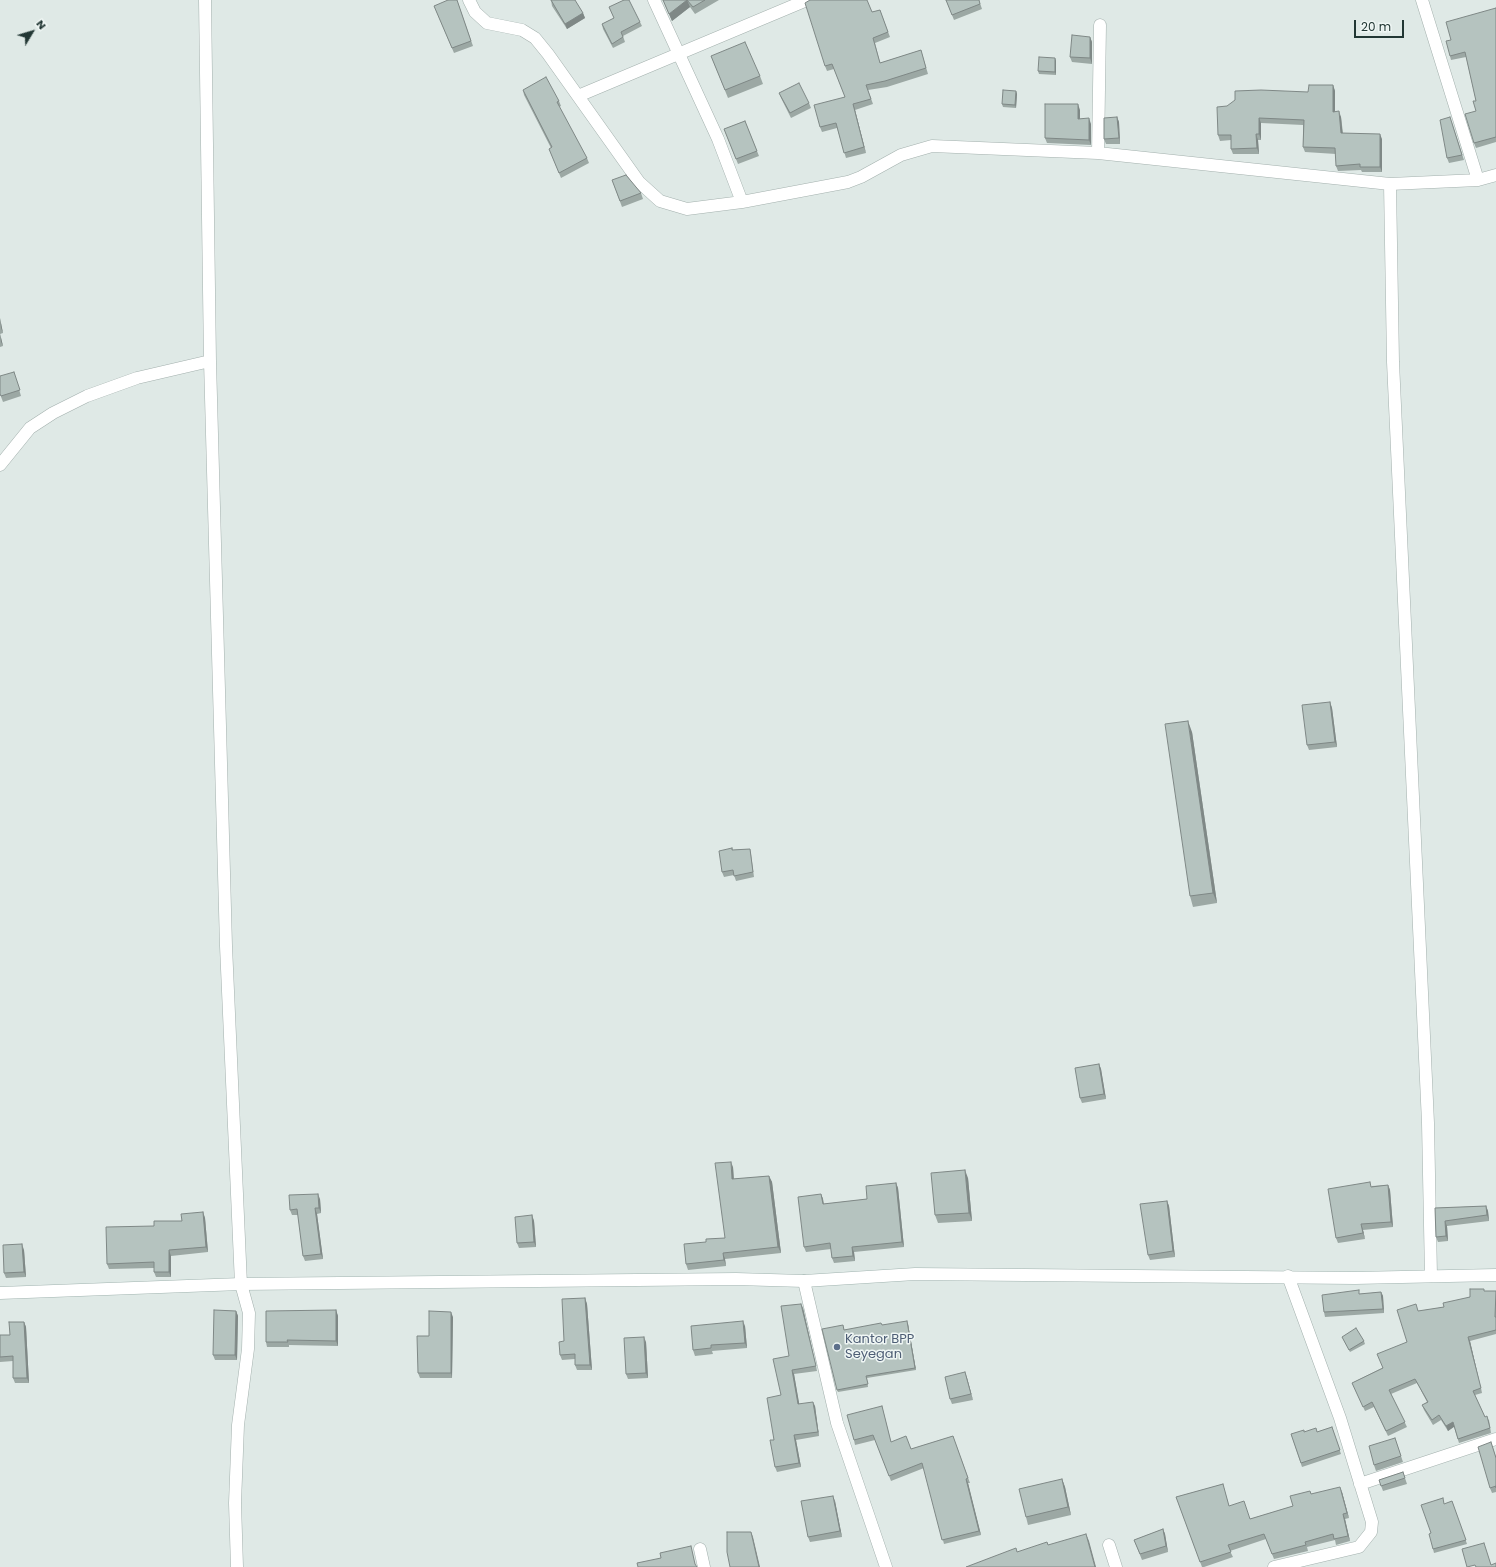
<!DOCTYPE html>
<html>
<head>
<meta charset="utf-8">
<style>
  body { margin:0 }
  #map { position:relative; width:1496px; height:1567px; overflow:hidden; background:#dfe9e6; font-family:Poppins,sans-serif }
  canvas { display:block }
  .north { position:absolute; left:12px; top:12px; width:40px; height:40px; -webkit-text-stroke:3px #eff6f4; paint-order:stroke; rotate:52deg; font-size:11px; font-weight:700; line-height:16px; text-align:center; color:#223734 }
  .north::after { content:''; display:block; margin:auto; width:14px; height:18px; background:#223734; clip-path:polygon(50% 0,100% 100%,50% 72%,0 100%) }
  .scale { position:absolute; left:1354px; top:20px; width:50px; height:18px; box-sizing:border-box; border:2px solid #223734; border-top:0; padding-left:5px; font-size:12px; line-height:14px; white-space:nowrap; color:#223734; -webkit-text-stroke:3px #eff6f4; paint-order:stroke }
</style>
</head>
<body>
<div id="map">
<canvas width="1496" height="1567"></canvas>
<div class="north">N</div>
<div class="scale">20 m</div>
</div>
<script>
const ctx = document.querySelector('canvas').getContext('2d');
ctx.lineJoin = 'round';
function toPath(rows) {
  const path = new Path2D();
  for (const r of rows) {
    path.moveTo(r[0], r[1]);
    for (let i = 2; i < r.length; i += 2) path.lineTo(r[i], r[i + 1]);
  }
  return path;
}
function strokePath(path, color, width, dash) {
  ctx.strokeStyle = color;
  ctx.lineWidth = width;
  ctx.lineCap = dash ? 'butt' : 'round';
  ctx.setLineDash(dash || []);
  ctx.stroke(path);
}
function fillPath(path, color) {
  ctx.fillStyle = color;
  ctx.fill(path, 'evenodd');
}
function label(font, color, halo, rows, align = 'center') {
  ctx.font = font + ' Poppins,sans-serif';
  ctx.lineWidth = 3;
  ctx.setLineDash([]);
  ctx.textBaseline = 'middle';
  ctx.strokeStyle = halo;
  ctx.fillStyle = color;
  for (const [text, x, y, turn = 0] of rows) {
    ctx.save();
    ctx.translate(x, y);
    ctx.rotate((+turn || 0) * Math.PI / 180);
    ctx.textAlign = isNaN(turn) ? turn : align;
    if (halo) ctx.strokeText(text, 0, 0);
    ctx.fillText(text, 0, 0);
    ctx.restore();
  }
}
const street = toPath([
  [205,0,210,361,226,946,241,1284,249,1313,248,1349,238,1425,235,1503,237,1567],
  [469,0,475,12,487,23,522,30,535,38,548,54,639,182,660,201,687,209,742,202,848,182,861,177,901,155,932,146,1098,153,1390,184,1478,180,1496,175],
  [654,0,718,139,742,202],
  [1422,0,1478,180],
  [578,96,807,0],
  [1098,153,1100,25],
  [1390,184,1393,362,1428,1123,1431,1276],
  [0,465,30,428,53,413,87,396,137,378,210,361],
  [804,1281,837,1423,886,1567],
  [1360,1484,1496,1439],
  [1109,1545,1116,1567],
  [700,1549,704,1567],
  [1274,1567,1359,1547,1371,1532,1372,1522,1340,1418,1288,1276]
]);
const secondary = toPath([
  [0,1293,241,1284,736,1279,804,1281,915,1274,1355,1278,1496,1275]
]);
const wall = toPath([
  [457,0,473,46,454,53,434,6],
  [551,0,583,13,585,18,567,29,552,6],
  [663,0,719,0,695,14,690,7,672,21],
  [946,0,979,0,982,9,954,20],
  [609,7,640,22,642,26,623,36,625,42,613,48,603,29,602,24,614,18],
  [1496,8,1496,142,1476,148,1474,143,1476,111,1476,101,1466,57,1451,60,1450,56,1451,40],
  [880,10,890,37,875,43,880,63,921,50,928,74,887,87,868,90,873,104,855,110,866,153,846,158,837,128,822,132,820,127,845,97,834,69,827,71,825,66,872,12],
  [1090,37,1092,42,1092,64,1072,62,1070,57],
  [711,56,760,76,763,84,728,98],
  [1055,58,1056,61,1056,75,1039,74,1038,71],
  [1333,85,1335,91,1335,112,1341,117,1343,133,1382,139,1382,172,1362,172,1361,170,1338,171,1336,166,1336,154,1305,152,1303,147,1303,125,1261,123,1261,140,1258,140,1259,154,1233,154,1231,149,1231,140,1220,141,1218,135,1227,106,1308,92],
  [523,90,559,101,561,106,559,107,587,158,589,163,561,178,549,149,551,148,524,95],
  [1016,91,1017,94,1016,108,1003,107,1002,104],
  [779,93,809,103,811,108,791,118,781,98],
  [1080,110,1080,119,1091,124,1091,145,1047,143,1045,138],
  [1117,117,1119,122,1120,144,1106,144,1104,139],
  [745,121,759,156,738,164,724,129],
  [1452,123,1464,160,1449,163,1447,158],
  [612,180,641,193,643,199,622,207],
  [0,318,3,333,0,334,3,346,0,347],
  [14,372,21,396,3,402,0,394],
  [1330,702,1332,708,1337,747,1309,750,1307,745],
  [1192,732,1217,903,1193,907,1190,896],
  [732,848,733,850,750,849,751,854,754,877,736,881,734,875,724,877,722,872],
  [1099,1064,1101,1069,1106,1099,1082,1103,1080,1098],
  [733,1167,734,1179,769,1176,772,1182,781,1253,725,1259,726,1266,688,1270,686,1264,706,1242,725,1238],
  [968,1178,972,1221,938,1223,935,1215],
  [896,1183,898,1188,904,1247,854,1252,855,1261,834,1263,832,1258,831,1249,806,1252,804,1247,821,1194,823,1199,824,1204,867,1199],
  [1388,1185,1390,1190,1393,1227,1363,1230,1365,1239,1338,1243,1336,1238,1372,1186],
  [320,1199,321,1213,317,1214,323,1259,305,1261,303,1256,298,1215,292,1215,290,1210],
  [1167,1201,1169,1206,1175,1257,1150,1260,1148,1255],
  [1486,1206,1488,1211,1489,1221,1447,1226,1448,1241,1438,1242,1436,1237,1435,1208],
  [203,1212,205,1218,208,1252,171,1256,171,1277,156,1277,154,1272,154,1268,109,1269,107,1264,154,1226,182,1221],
  [532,1215,534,1221,536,1247,519,1248,517,1243],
  [24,1250,26,1277,6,1278,4,1273],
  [1485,1291,1496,1291,1496,1334,1470,1341,1482,1393,1475,1395,1485,1417,1489,1420,1491,1433,1459,1443,1454,1427,1448,1431,1441,1420,1433,1425,1424,1410,1422,1405,1427,1402,1417,1383,1391,1394,1407,1427,1388,1436,1374,1407,1365,1411,1352,1383,1382,1368,1407,1342,1419,1311,1444,1307],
  [1381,1292,1383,1296,1384,1313,1325,1317,1324,1312,1360,1294],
  [585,1298,587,1304,592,1370,577,1370,575,1365,575,1359,562,1360,560,1355,564,1341],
  [803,1308,817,1371,794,1374,799,1404,815,1406,819,1436,796,1440,801,1467,777,1472,775,1467,774,1440,781,1395,789,1356],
  [336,1310,338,1316,338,1346,289,1345,289,1347,267,1347,266,1342],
  [236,1311,238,1316,237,1360,215,1360,213,1355],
  [453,1317,452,1378,420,1378,418,1373,429,1336],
  [24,1322,26,1327,29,1383,15,1383,13,1378,13,1361,0,1362,0,1335,10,1335],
  [908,1324,916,1370,867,1378,868,1387,838,1392,837,1390,843,1325,844,1330,882,1325],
  [745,1326,747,1348,712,1351,713,1354,695,1356,693,1350],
  [1342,1337,1364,1341,1365,1344,1350,1352],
  [646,1342,648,1378,628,1379,626,1374],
  [965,1372,967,1378,973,1400,952,1404,950,1399],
  [882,1406,891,1442,911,1449,953,1436,970,1483,968,1483,981,1535,944,1544,924,1468,891,1481,875,1440,855,1445,854,1440],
  [1332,1427,1341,1454,1302,1467,1291,1434,1304,1432,1317,1432],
  [1395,1438,1403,1462,1376,1471,1374,1465],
  [1491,1442,1496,1457,1496,1492,1492,1493,1490,1488],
  [1403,1472,1407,1484,1383,1491,1379,1480],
  [1062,1479,1065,1487,1071,1515,1028,1525,1026,1517],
  [1223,1484,1229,1506,1250,1519,1293,1506,1311,1494,1342,1492,1349,1518,1345,1519,1350,1541,1336,1545,1335,1540,1307,1547,1308,1551,1274,1559,1266,1539,1230,1551,1233,1557,1204,1567,1202,1567,1176,1497],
  [835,1501,842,1537,810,1542,808,1537],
  [1452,1501,1467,1544,1434,1553,1433,1549,1431,1533,1445,1504],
  [1163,1529,1165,1534,1168,1552,1142,1560,1134,1540]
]);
const shadedWall = toPath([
  [687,0,690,7,672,21,669,14],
  [583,13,585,18,567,29,565,24],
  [1090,37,1092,42,1092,64,1090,58],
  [1055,58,1056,61,1056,75,1055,72],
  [1333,85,1335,91,1335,117,1333,112],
  [1016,91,1017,94,1016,108,1015,105],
  [853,104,855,110,866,153,864,147],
  [1078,104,1080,110,1080,124,1078,119],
  [1339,111,1341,117,1343,139,1341,133],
  [1117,117,1119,122,1120,144,1119,138],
  [1089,118,1091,124,1091,145,1089,140],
  [1259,118,1261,123,1261,140,1259,134],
  [1256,134,1258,140,1259,154,1257,148],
  [1380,134,1382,139,1382,172,1380,167],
  [0,318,3,333,1,328],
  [0,333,3,346,1,342],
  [1330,702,1332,708,1337,747,1335,742],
  [1188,721,1192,732,1217,903,1213,893],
  [1099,1064,1101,1069,1106,1099,1104,1094],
  [731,1162,733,1167,734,1185,732,1179],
  [965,1170,968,1178,972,1221,969,1213],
  [769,1176,772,1182,781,1253,778,1247],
  [896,1183,898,1188,904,1247,902,1242],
  [1388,1185,1390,1190,1393,1227,1391,1222],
  [318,1194,320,1199,321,1213,319,1208],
  [821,1194,823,1199,824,1210,823,1204],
  [1167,1201,1169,1206,1175,1257,1173,1251],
  [1486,1206,1488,1211,1489,1221,1487,1215],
  [315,1208,317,1214,323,1259,321,1254],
  [203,1212,205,1218,208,1252,206,1247],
  [532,1215,534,1221,536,1247,534,1242],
  [1445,1221,1447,1226,1448,1241,1446,1236],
  [1361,1224,1363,1230,1365,1239,1363,1233],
  [22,1244,24,1250,26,1277,24,1272],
  [852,1247,854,1252,855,1261,853,1256],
  [169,1250,171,1256,171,1277,169,1272],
  [723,1253,725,1259,726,1266,724,1260],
  [1381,1292,1383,1296,1384,1313,1383,1309],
  [585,1298,587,1304,592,1370,590,1365],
  [801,1304,803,1308,817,1371,816,1366],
  [336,1310,338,1316,338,1346,336,1341],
  [236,1311,238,1316,237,1360,235,1355],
  [451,1312,453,1317,452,1378,451,1373],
  [743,1321,745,1326,747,1348,745,1343],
  [907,1321,908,1324,916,1370,915,1368],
  [24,1322,26,1327,29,1383,27,1378],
  [644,1337,646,1342,648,1378,646,1373],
  [1468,1337,1470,1341,1482,1393,1481,1388],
  [792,1370,794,1374,800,1408,798,1404],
  [965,1372,967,1378,973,1400,971,1394],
  [813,1402,815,1406,819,1436,818,1432],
  [1453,1422,1455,1426,1448,1431,1446,1426],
  [794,1435,796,1440,801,1467,799,1463],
  [966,1479,968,1483,981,1535,979,1531],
  [1062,1479,1065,1487,1071,1515,1068,1507],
  [1340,1487,1342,1492,1349,1518,1347,1513],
  [833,1496,835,1501,842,1537,840,1531],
  [1343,1514,1345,1519,1350,1541,1348,1536],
  [1163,1529,1165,1534,1168,1552,1166,1546],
  [751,1532,753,1537,760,1567,759,1567],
  [1086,1534,1089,1541,1096,1567,1095,1567]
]);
const building = toPath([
  [448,0,457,0,471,41,452,48,434,6,448,0],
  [551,0,575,0,583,13,565,24,551,0],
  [624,0,629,0,640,22,621,32,623,37,612,44,602,24,614,18,609,7,624,0],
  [663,0,687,0,669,14,663,0],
  [687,0,705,0,693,7,687,0],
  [810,0,867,0,872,12,880,10,888,32,873,38,880,63,921,50,926,68,885,81,866,85,871,99,853,104,864,147,844,153,836,123,820,127,814,105,845,97,832,64,825,66,805,3,810,0],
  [946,0,979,0,980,4,952,15,946,0],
  [1496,8,1496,137,1474,143,1465,114,1476,111,1473,101,1476,101,1465,52,1450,56,1446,41,1451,40,1446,22,1496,8],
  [1072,35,1090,37,1090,58,1070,57,1072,35],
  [745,42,760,76,725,90,711,56,745,42],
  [1039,57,1055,58,1055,72,1038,71,1039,57],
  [546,77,559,101,557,102,587,158,559,173,549,149,552,147,523,90,546,77],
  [799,83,809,103,790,113,779,93,799,83],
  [1309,85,1333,85,1333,112,1339,111,1341,133,1380,134,1380,167,1360,167,1360,164,1336,166,1335,148,1303,147,1304,120,1259,118,1259,134,1256,134,1257,148,1231,149,1231,135,1218,135,1217,107,1227,106,1235,100,1235,91,1261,90,1308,92,1309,85],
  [1003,90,1016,91,1015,105,1002,104,1003,90],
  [1045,104,1078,104,1078,119,1089,118,1089,140,1045,138,1045,104],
  [1117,117,1119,138,1104,139,1104,118,1117,117],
  [1450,117,1462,155,1447,158,1440,120,1450,117],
  [745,121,757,151,736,159,724,129,745,121],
  [626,175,641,193,620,201,612,180,626,175],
  [14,372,20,390,1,396,0,394,0,376,14,372],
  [1330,702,1335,742,1307,745,1302,705,1330,702],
  [1188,721,1213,893,1190,896,1165,724,1188,721],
  [732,848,732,850,750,849,753,872,734,876,733,870,722,872,719,851,732,848],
  [1099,1064,1104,1094,1080,1098,1075,1068,1099,1064],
  [731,1162,732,1179,769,1176,778,1247,723,1253,724,1260,686,1264,684,1244,706,1242,706,1239,725,1238,715,1163,731,1162],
  [965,1170,969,1213,935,1215,931,1173,965,1170],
  [1370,1182,1371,1187,1388,1185,1391,1222,1361,1224,1363,1233,1336,1238,1328,1189,1370,1182],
  [896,1183,902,1242,852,1247,853,1256,832,1258,830,1243,804,1247,798,1197,821,1194,823,1204,867,1199,866,1186,896,1183],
  [318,1194,319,1208,315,1208,321,1254,303,1256,297,1209,290,1210,289,1195,318,1194],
  [1167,1201,1173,1251,1148,1255,1140,1204,1167,1201],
  [1486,1206,1487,1215,1445,1221,1446,1236,1436,1237,1435,1208,1486,1206],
  [203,1212,206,1247,169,1250,169,1272,154,1272,154,1262,107,1264,106,1227,154,1226,154,1221,182,1221,181,1214,203,1212],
  [532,1215,534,1242,517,1243,515,1217,532,1215],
  [22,1244,24,1272,4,1273,3,1245,22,1244],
  [1470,1289,1484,1289,1484,1291,1496,1291,1495,1317,1496,1317,1496,1330,1468,1337,1481,1388,1473,1391,1485,1417,1487,1416,1490,1428,1458,1439,1453,1422,1446,1426,1439,1415,1432,1420,1422,1405,1428,1402,1415,1379,1389,1390,1405,1422,1386,1431,1372,1402,1363,1407,1352,1383,1383,1368,1377,1354,1407,1342,1397,1310,1416,1304,1418,1311,1444,1307,1443,1303,1470,1297,1470,1289],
  [1359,1290,1359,1294,1381,1292,1383,1309,1324,1312,1322,1295,1359,1290],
  [585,1298,590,1365,575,1365,575,1354,560,1355,559,1342,564,1341,562,1299,585,1298],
  [801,1304,816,1366,792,1370,798,1404,813,1402,818,1432,794,1435,799,1463,775,1467,770,1440,774,1440,767,1398,781,1395,773,1359,789,1356,781,1306,801,1304],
  [214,1310,236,1311,235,1355,213,1355,214,1310],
  [336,1310,336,1341,287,1340,288,1342,266,1342,266,1311,336,1310],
  [429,1311,451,1312,451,1373,418,1373,417,1336,429,1336,429,1311],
  [743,1321,745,1343,711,1345,711,1348,693,1350,691,1326,743,1321],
  [907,1321,915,1368,866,1376,868,1384,837,1390,822,1329,843,1325,844,1330,881,1323,882,1325,907,1321],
  [9,1322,24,1322,27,1378,13,1378,13,1356,0,1357,0,1335,10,1335,9,1322],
  [1356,1328,1364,1341,1349,1350,1342,1337,1356,1328],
  [644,1337,646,1373,626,1374,624,1338,644,1337],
  [965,1372,971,1394,950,1399,945,1377,965,1372],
  [882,1406,891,1442,906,1436,911,1449,953,1436,968,1478,966,1479,979,1531,942,1540,922,1463,889,1476,873,1435,854,1440,847,1415,882,1406],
  [1332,1427,1340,1450,1301,1463,1291,1434,1304,1430,1304,1432,1316,1428,1317,1432,1332,1427],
  [1395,1438,1401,1456,1374,1465,1369,1446,1395,1438],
  [1491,1442,1496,1458,1496,1488,1496,1486,1490,1488,1478,1447,1491,1442],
  [1403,1472,1405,1478,1381,1486,1379,1480,1403,1472],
  [1062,1479,1068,1507,1026,1517,1019,1489,1062,1479],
  [1223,1484,1229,1506,1244,1501,1250,1519,1293,1506,1290,1496,1310,1491,1311,1494,1340,1487,1347,1513,1343,1514,1348,1536,1334,1539,1333,1534,1305,1542,1306,1545,1272,1554,1264,1534,1228,1545,1231,1552,1200,1562,1176,1497,1223,1484],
  [833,1496,840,1531,808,1537,801,1501,833,1496],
  [1443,1498,1444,1504,1452,1501,1466,1540,1433,1549,1429,1534,1431,1533,1421,1505,1443,1498],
  [1163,1529,1166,1546,1140,1554,1134,1540,1163,1529],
  [727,1532,751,1532,759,1567,730,1567,727,1552,727,1532],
  [1086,1534,1095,1567,966,1567,1016,1548,1017,1552,1047,1542,1048,1545,1086,1534],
  [1484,1543,1491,1565,1496,1563,1496,1567,1476,1567,1475,1565,1467,1567,1462,1549,1484,1543],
  [691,1546,695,1564,697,1567,638,1567,637,1563,661,1558,660,1553,691,1546]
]);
const markers = [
  [837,1347,4,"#5c6f8a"]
];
const serviceNames = [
  ["Kantor BPP",845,1340],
  ["Seyegan",845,1355]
];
strokePath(street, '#a3b0ad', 13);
strokePath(secondary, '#a0b3af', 13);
strokePath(street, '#fff', 12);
strokePath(secondary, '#fff', 12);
fillPath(wall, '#9ca8a4');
fillPath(shadedWall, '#7f8886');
fillPath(building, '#b5c3bf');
strokePath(building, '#7f8886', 1);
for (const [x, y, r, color] of markers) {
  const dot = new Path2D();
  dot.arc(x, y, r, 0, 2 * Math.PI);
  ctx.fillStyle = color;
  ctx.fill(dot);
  strokePath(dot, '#eff6f4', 1.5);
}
label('13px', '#4e5e75', '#eff6f4', serviceNames, 'left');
</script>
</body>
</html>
